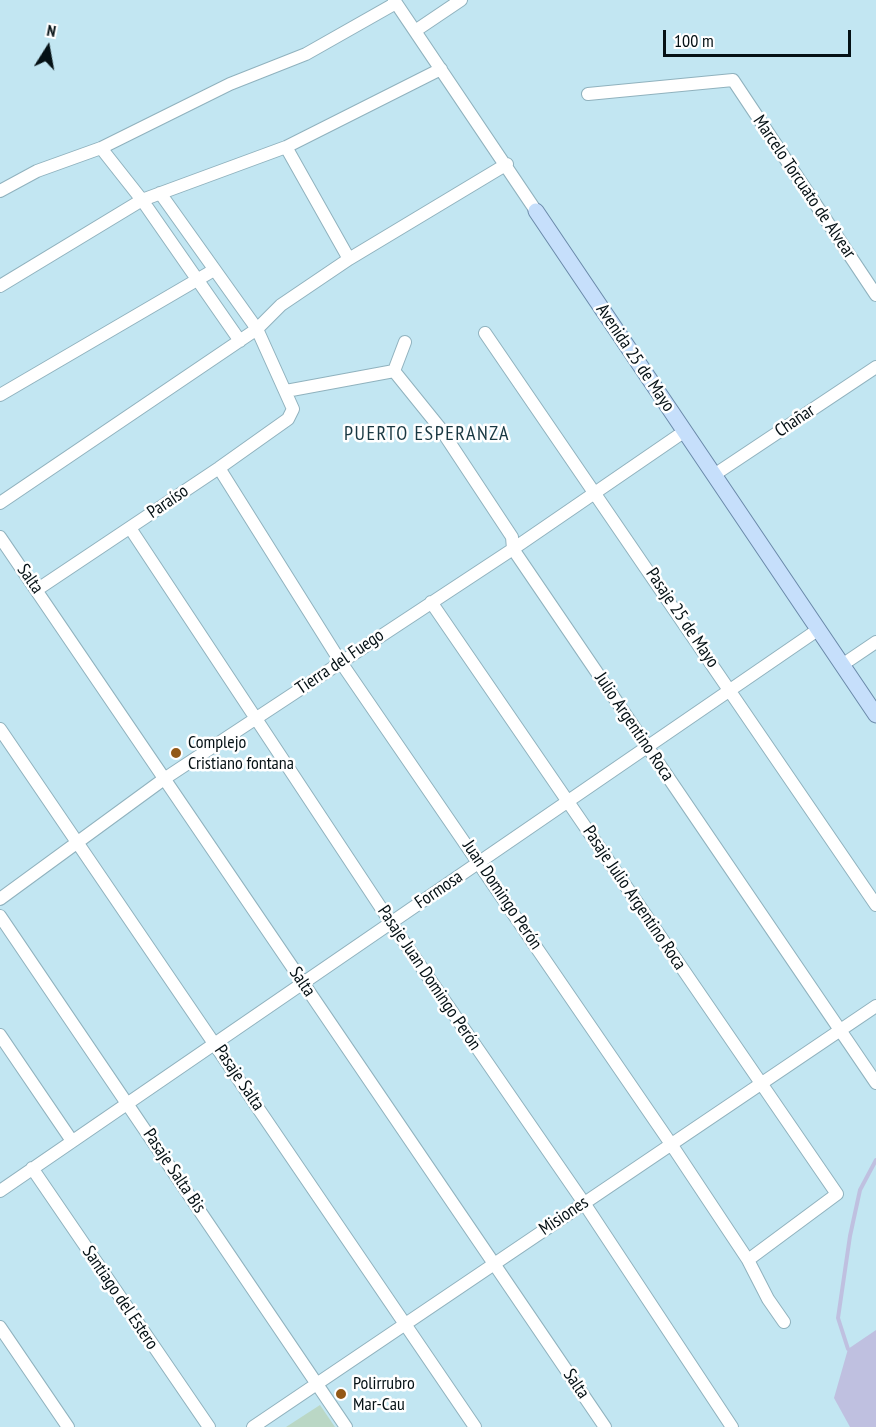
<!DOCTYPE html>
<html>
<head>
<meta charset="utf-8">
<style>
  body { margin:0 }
  #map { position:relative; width:876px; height:1427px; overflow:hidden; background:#c2e6f2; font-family:"PT Sans Narrow",sans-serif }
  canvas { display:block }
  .north { position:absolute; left:18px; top:18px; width:60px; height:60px; -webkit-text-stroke:4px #fff; paint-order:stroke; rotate:11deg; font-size:16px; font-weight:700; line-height:24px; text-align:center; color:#051115 }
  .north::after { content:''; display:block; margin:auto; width:21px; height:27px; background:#051115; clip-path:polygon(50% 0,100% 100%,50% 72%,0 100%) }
  .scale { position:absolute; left:663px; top:30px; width:188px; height:27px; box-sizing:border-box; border:3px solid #051115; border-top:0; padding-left:8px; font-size:18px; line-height:21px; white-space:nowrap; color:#051115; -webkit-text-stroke:4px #fff; paint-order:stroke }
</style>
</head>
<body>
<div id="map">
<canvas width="876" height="1427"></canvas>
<div class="north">N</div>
<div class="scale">100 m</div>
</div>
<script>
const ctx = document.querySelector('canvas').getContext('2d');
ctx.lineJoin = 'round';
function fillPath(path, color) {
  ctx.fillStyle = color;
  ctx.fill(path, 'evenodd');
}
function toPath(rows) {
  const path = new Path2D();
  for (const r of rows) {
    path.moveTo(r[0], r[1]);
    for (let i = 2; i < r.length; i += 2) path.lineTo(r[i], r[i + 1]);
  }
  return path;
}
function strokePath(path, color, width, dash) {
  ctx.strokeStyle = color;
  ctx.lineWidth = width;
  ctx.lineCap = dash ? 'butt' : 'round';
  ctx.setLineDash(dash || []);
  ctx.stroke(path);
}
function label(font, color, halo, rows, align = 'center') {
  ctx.font = font + ' "PT Sans Narrow",sans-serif';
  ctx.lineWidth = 5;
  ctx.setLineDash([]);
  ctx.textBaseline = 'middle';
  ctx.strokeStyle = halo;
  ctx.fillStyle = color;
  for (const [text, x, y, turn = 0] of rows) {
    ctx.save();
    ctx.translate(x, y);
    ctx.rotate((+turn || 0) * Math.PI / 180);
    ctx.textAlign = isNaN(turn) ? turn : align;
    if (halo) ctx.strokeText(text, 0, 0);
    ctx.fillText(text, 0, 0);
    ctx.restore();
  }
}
const green = toPath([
  [320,1405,335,1427,286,1427]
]);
const water = toPath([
  [876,1330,876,1427,850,1427,834,1398,848,1349]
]);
const stream = toPath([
  [848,1349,838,1318,850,1236,860,1190,876,1160]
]);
const minor = toPath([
  [394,0,536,211],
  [415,31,461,0],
  [588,94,733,80,876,295],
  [286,147,349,259],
  [101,148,142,200,240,341],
  [0,191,37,171,101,148,230,84,306,54,396,3],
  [0,286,142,200,286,147,441,69],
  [485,333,876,905],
  [394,371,440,428,512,537,513,549,876,1083],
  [286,391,394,371,405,342],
  [0,395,214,270],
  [219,468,340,661,671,1144,748,1260,768,1299,784,1322],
  [714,475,876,367],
  [0,503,257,329,281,305,349,259,507,164],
  [130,528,391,923,584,1203,732,1427],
  [0,537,605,1427],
  [38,589,219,468,288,419,293,409,257,329,160,193],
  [431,602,837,1194,748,1260],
  [842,665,876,642],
  [0,729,475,1427],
  [0,899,164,779,513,549,685,431],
  [0,916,346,1427],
  [0,1035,72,1141],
  [32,1168,209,1427],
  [0,1191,819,629],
  [0,1327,68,1427],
  [253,1427,876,1006]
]);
const major = toPath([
  [536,211,876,715]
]);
const markers = [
  [176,753,6,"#935816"],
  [341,1394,6,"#935816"]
];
const streetNames = [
  ["Marcelo Torcuato de Alvear",804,187,56],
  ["Avenida 25 de Mayo",635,358,56],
  ["Chañar",795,421,-34],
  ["Paraíso",168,502,-34],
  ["Salta",30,579,55],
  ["Pasaje 25 de Mayo",682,618,56],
  ["Tierra del Fuego",340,662,-34],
  ["Julio Argentino Roca",634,727,56],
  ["Formosa",439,890,-34],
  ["Juan Domingo Perón",502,895,56],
  ["Pasaje Julio Argentino Roca",634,898,56],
  ["Pasaje Juan Domingo Perón",429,978,56],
  ["Salta",302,982,56],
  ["Pasaje Salta",239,1078,56],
  ["Pasaje Salta Bis",174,1171,56],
  ["Misiones",564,1216,-34],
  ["Santiago del Estero",120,1298,56],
  ["Salta",576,1384,56]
];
const poiNames = [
  ["Complejo",188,743],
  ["Cristiano fontana",188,764],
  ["Polirrubro",353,1384],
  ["Mar-Cau",353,1405]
];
const neighbourhoodNames = [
  ["PUERTO ESPERANZA",427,434]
];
fillPath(green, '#bad7c5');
fillPath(water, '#bfc0e0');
strokePath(stream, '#bfc0e0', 4);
strokePath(minor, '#90b2be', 14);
strokePath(major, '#6a89a9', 17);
strokePath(minor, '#fff', 12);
strokePath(major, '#c6dffb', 15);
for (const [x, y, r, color] of markers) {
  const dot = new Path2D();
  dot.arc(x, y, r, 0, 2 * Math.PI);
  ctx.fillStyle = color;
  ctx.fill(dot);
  strokePath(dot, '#fff', 2);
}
label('18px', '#051115', '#fff', streetNames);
label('18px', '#051115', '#fff', poiNames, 'left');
ctx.letterSpacing = '1.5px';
label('20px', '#193842', '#fff', neighbourhoodNames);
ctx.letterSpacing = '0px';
</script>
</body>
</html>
